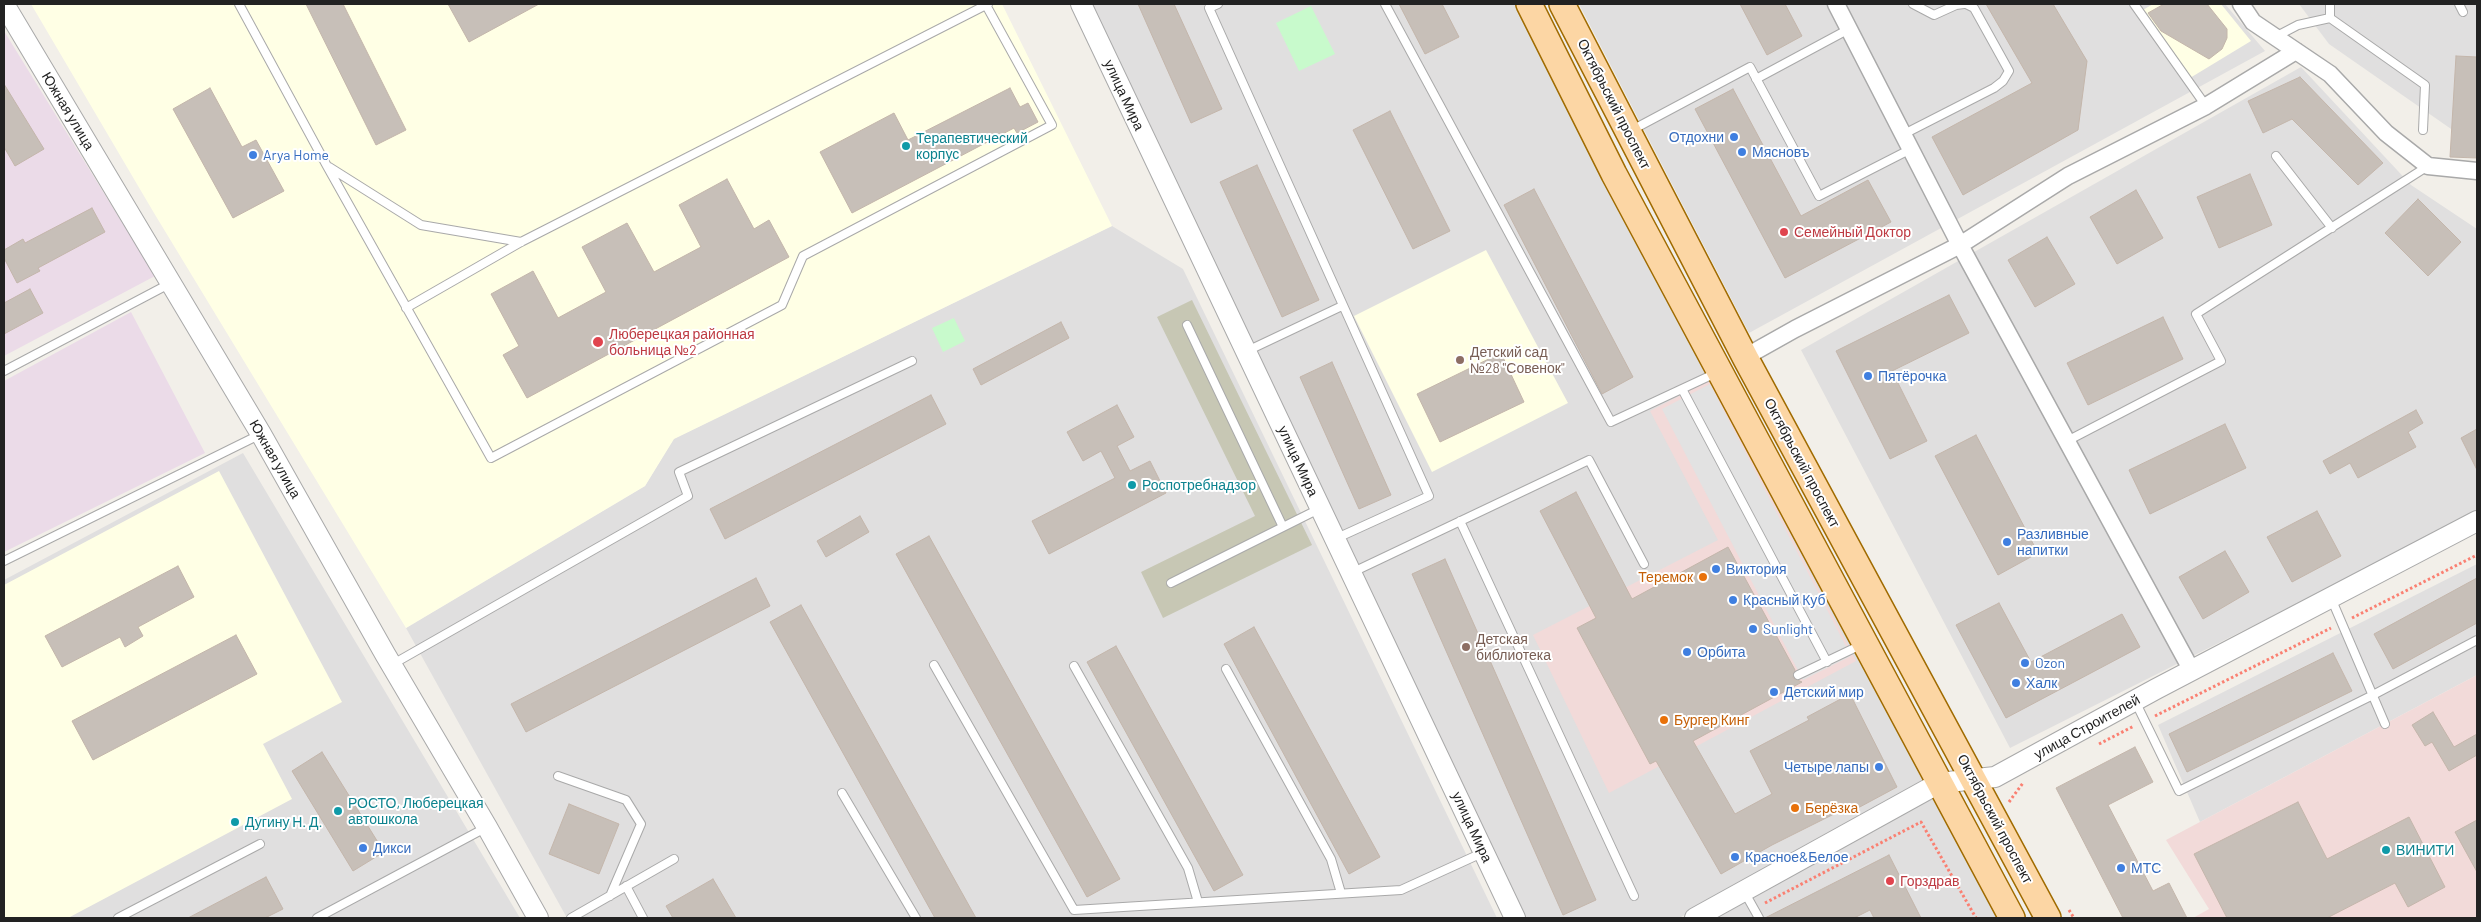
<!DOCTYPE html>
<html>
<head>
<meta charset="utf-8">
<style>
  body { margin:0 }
  #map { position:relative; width:2481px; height:922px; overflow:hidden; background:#f2efe9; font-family:Barlow,sans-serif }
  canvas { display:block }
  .frame { position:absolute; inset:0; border:5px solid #222; pointer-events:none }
</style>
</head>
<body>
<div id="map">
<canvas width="2481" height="922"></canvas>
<div class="frame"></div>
</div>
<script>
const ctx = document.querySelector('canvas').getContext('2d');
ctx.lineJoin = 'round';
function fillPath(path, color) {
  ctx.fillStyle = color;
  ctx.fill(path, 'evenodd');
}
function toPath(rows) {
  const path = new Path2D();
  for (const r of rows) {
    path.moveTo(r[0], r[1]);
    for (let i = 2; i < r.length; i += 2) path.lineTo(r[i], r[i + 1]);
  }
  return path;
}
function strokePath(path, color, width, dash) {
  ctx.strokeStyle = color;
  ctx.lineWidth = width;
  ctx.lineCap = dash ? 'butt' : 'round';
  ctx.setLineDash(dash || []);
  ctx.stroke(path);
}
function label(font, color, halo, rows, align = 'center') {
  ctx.font = font + ' Barlow,sans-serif';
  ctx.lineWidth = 4;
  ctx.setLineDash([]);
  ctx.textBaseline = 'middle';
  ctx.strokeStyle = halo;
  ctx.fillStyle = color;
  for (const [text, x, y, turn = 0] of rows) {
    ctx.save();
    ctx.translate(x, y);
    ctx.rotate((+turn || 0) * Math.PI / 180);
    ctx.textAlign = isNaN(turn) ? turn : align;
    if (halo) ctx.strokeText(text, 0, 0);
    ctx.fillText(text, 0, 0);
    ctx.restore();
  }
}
const residential = toPath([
  [1087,4,1523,4,1925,781,1679,918,1525,918],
  [1579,4,2225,4,2265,51,1749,333],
  [2299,4,2477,4,2477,147,2329,44],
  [2301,67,2411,185,2477,229,2477,513,2010,748,1801,350],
  [1112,226,1183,269,1497,918,567,918,406,628,645,486,673,439],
  [243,453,520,918,4,918,4,580],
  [2477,564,2477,675,2200,822,2158,725],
  [1934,794,2002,918,1718,918]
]);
const commercial = toPath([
  [1710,380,1856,661,1609,793,1533,635,1718,540,1650,411],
  [2477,675,2477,918,2193,918,2209,909,2166,840]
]);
const industrial = toPath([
  [4,31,155,276,4,356],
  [131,312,205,453,4,552,4,381]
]);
const education = toPath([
  [31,4,1002,4,1112,226,674,439,645,486,406,628,154,213],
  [2153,4,2221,4,2251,41,2190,78,2143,10],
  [1486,250,1568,403,1432,472,1354,316],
  [219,471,342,702,263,744,292,799,68,918,4,918,4,585]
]);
const construction = toPath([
  [1192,300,1312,545,1163,618,1141,572,1255,516,1157,317]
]);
const park = toPath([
  [1311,6,1335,54,1299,71,1276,23],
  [954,318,965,341,943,352,932,328]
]);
const parking = toPath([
  [1710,384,1851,656,1803,680,1662,409]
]);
const building = toPath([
  [306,4,343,4,406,130,376,145,306,4],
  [448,4,539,4,469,42,448,4],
  [1138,4,1174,4,1222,109,1191,123,1138,4],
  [1399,4,1442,4,1459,37,1425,54,1399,4],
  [1740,4,1785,4,1802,36,1767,55,1740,4],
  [1986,4,2053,4,2087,61,2078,130,1963,195,1932,137,2032,83,1986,4],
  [2164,4,2207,4,2227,29,2227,38,2222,49,2209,59,2161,31,2148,13,2164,4],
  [2456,56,2477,57,2477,158,2450,157,2456,56],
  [2300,77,2383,163,2358,185,2292,119,2263,133,2248,101,2300,77],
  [4,84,44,149,15,166,4,147,4,84],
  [210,88,242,147,256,140,284,191,233,218,173,109,210,88],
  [1010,88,1020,107,1028,103,1038,122,1017,133,1014,128,852,213,820,152,894,113,908,140,1010,88],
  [1733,89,1801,216,1868,180,1891,222,1785,278,1695,109,1733,89],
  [1390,111,1450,231,1413,249,1353,130,1390,111],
  [1257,165,1319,300,1282,317,1220,182,1257,165],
  [2250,174,2272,225,2219,248,2197,197,2250,174],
  [727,179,754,229,769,220,789,257,527,398,503,355,519,346,491,294,533,271,558,318,606,292,582,247,627,223,654,272,701,247,679,205,727,179],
  [1534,189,1633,377,1602,394,1504,205,1534,189],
  [2136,190,2163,238,2117,264,2090,217,2136,190],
  [2418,199,2461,242,2428,276,2385,233,2418,199],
  [92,208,105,232,38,268,40,271,17,283,4,258,4,250,23,239,25,243,92,208],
  [2047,237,2075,284,2035,307,2008,260,2047,237],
  [30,289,43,313,4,334,4,303,30,289],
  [1949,295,1969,333,1892,371,1927,441,1890,459,1836,351,1949,295],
  [2163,317,2183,359,2088,405,2067,363,2163,317],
  [1061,322,1069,338,981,385,973,369,1061,322],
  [1501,353,1524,402,1440,442,1417,394,1501,353],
  [1332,362,1391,495,1359,509,1300,377,1332,362],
  [931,395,946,424,725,539,710,509,931,395],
  [1117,405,1134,437,1117,446,1130,471,1150,461,1166,493,1049,554,1032,521,1115,478,1101,451,1083,461,1067,432,1117,405],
  [2416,410,2423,423,2408,432,2416,447,2358,478,2350,463,2330,474,2323,461,2416,410],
  [2225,424,2246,468,2150,514,2129,470,2225,424],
  [2477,429,2477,470,2461,438,2477,429],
  [1976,435,2038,553,1998,575,1935,456,1976,435],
  [1576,492,1632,599,1728,547,1795,670,1793,678,1802,682,1693,741,1735,814,1772,794,1750,751,1809,720,1807,717,1850,694,1897,787,1856,809,1854,804,1772,845,1721,874,1656,761,1650,764,1577,628,1596,618,1540,511,1576,492],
  [2317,511,2341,556,2292,582,2267,537,2317,511],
  [860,516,869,532,826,557,817,541,860,516],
  [929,536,1120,879,1087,897,896,554,929,536],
  [2225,551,2249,592,2203,619,2179,577,2225,551],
  [1445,559,1596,900,1563,915,1412,574,1445,559],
  [178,566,194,597,138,627,143,636,125,647,120,637,62,667,45,636,178,566],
  [756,578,770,606,526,732,511,704,756,578],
  [2477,578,2477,623,2393,669,2374,634,2477,578],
  [1999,603,2031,662,2122,614,2140,647,2006,718,1956,625,1999,603],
  [801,605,976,918,935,918,770,622,801,605],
  [1254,627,1380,857,1349,874,1224,644,1254,627],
  [236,635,257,674,93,760,72,721,236,635],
  [1116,646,1243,875,1214,891,1087,662,1116,646],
  [2333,653,2352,691,2187,772,2169,734,2333,653],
  [2433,712,2454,747,2477,734,2477,755,2449,771,2432,742,2425,746,2412,725,2433,712],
  [2135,747,2153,782,2108,805,2153,891,2169,883,2187,918,2123,918,2056,788,2135,747],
  [322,752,384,852,353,871,292,771,322,752],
  [2298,802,2327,859,2409,817,2445,887,2408,907,2395,883,2327,918,2227,918,2194,854,2298,802],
  [569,804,619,824,599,874,549,854,569,804],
  [2477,820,2477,872,2455,832,2477,820],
  [1889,855,1921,918,1874,918,1870,910,1854,918,1765,918,1889,855],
  [266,877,283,909,265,918,188,918,266,877],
  [713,879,736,918,673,918,666,906,713,879]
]);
const path = toPath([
  [2352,618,2477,555],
  [2155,716,2331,628],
  [2099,744,2134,726],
  [2009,802,2023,783],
  [1765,903,1921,822,1976,918],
  [2069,910,2074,918]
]);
const service = toPath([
  [239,4,327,166,491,458,782,305,803,256,1052,125,986,5],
  [1218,4,1209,8,1429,496,1337,538],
  [1385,4,1611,422,1716,373],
  [1913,4,1934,15,1956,5,1964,4],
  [2134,4,2206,106],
  [2459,4,2463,12],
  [2330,18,2425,85,2423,130],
  [2275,37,2298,25,2330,18,2330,4],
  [1756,79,1849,29],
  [1632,130,1750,67,1819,196,1911,149],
  [1904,134,1994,88,2003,81,2009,71,1974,8,1966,4],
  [2276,156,2332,228],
  [329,167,421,225,521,242],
  [406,308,521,242,988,4],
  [1187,325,1283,527],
  [1247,351,1342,306],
  [4,371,169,284],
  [1682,389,1827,662],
  [2067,441,2221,361,2196,314,2428,166],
  [1460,521,1634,896],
  [4,561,259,435],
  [1351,573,1589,460,1644,564],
  [1171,583,1319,509],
  [2331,598,2385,724],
  [393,664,688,496,679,472,912,361],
  [934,665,1074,910,1401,890,1482,853],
  [1074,666,1188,868,1198,902],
  [1226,669,1331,859,1341,893],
  [1798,675,1863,644],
  [2135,701,2179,791,2373,695,2477,640],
  [558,776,626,800,641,824,610,896],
  [842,793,916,918],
  [626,886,643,918],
  [1745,893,1759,918],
  [118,918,260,844],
  [317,918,487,827],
  [571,918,674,859]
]);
const minor = toPath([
  [1836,4,1960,245,2192,671],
  [2241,4,2253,22,2330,74,2386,133,2428,166,2477,171],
  [1746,359,1754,352,1795,329,1960,245,2068,176,2206,106,2296,51]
]);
const tertiary = toPath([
  [4,4,261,434,385,654,487,827,538,918],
  [1081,4,1515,918],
  [1695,918,1939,783,1995,777,2156,689,2477,521]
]);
const primary = toPath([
  [1529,4,1614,174,2012,918],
  [1562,4,1746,359,2048,918]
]);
const markers = [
  [1734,137,5,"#3f7fe0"],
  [906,146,5,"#0f9aa8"],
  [1742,152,5,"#3f7fe0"],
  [253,155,5,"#3f7fe0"],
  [1784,232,5,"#e0444e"],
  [598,342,6,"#e0444e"],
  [1460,360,5,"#8d6e63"],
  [1868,376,5,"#3f7fe0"],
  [1132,485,5,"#0f9aa8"],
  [2007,542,5,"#3f7fe0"],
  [1716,569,5,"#3f7fe0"],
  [1703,577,5,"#e8710a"],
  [1733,600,5,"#3f7fe0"],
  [1753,629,5,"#3f7fe0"],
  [1466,647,5,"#8d6e63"],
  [1687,652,5,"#3f7fe0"],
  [2025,663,5,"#3f7fe0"],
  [2016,683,5,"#3f7fe0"],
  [1774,692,5,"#3f7fe0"],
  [1664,720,5,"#e8710a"],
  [1879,767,5,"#3f7fe0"],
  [1795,808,5,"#e8710a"],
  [338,811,5,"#0f9aa8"],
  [235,822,5,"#0f9aa8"],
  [363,848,5,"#3f7fe0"],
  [2386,850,5,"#0f9aa8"],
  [1735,857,5,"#3f7fe0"],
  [2121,868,5,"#3f7fe0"],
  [1890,881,5,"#e0444e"]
];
const streetNames = [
  ["улица Мира",1124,95,65],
  ["Октябрьский проспект",1614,104,63],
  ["Южная улица",68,111,59],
  ["Южная улица",275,459,60],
  ["улица Мира",1298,461,65],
  ["Октябрьский проспект",1802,463,62],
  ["улица Строителей",2087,727,-29],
  ["Октябрьский проспект",1995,819,62],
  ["улица Мира",1472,827,65]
];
const shopNames = [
  ["Отдохни",1724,137,"right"],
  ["Мясновъ",1752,152],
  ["Arya Home",263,155],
  ["Пятёрочка",1878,376],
  ["Разливные",2017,534],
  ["напитки",2017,550],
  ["Виктория",1726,569],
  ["Красный Куб",1743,600],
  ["Sunlight",1763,629],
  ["Орбита",1697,652],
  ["Ozon",2035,663],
  ["Халк",2026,683],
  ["Детский мир",1784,692],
  ["Четыре лапы",1869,767,"right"],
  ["Дикси",373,848],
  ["Красное&Белое",1745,857],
  ["МТС",2131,868]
];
const cultureNames = [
  ["Терапевтический",916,138],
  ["корпус",916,154],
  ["Роспотребнадзор",1142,485],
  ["РОСТО, Люберецкая",348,803],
  ["автошкола",348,819],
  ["Дугину Н. Д.",245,822],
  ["ВИНИТИ",2396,850]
];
const healthNames = [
  ["Семейный Доктор",1794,232],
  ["Люберецкая районная",609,334],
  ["больница №2",609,350],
  ["Горздрав",1900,881]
];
const educationNames = [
  ["Детский сад",1470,352],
  ["№28 \"Совенок\"",1470,368],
  ["Детская",1476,639],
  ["библиотека",1476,655]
];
const foodNames = [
  ["Теремок",1693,577,"right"],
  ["Бургер Кинг",1674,720],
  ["Берёзка",1805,808]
];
fillPath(residential, '#e0dfdf');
fillPath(commercial, '#f2dad9');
fillPath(industrial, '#ebdbe8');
fillPath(education, '#ffffe5');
fillPath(construction, '#c7c7b4');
fillPath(park, '#c8facc');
fillPath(parking, '#e2e2e2');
fillPath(building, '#c7bfb8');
strokePath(building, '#c4b6ab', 1);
strokePath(service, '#a9a9a9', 10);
strokePath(minor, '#a9a9a9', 19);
strokePath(tertiary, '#a9a9a9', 22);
strokePath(primary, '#a06b00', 28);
strokePath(path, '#fa8072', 3, [2.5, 2.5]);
strokePath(service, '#fff', 8);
strokePath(minor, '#fff', 16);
strokePath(tertiary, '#fff', 20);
strokePath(primary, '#fcd6a4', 25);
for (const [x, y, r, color] of markers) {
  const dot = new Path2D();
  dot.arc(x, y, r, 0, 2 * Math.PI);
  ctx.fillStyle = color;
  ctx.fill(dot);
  strokePath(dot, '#fff', 2);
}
label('14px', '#222', '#fff', streetNames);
label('14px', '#366cbe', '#fff', shopNames, 'left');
label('14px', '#0d838f', '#fff', cultureNames, 'left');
label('14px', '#be3a42', '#fff', healthNames, 'left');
label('14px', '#785e54', '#fff', educationNames, 'left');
label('14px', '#c56008', '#fff', foodNames, 'left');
</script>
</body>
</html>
